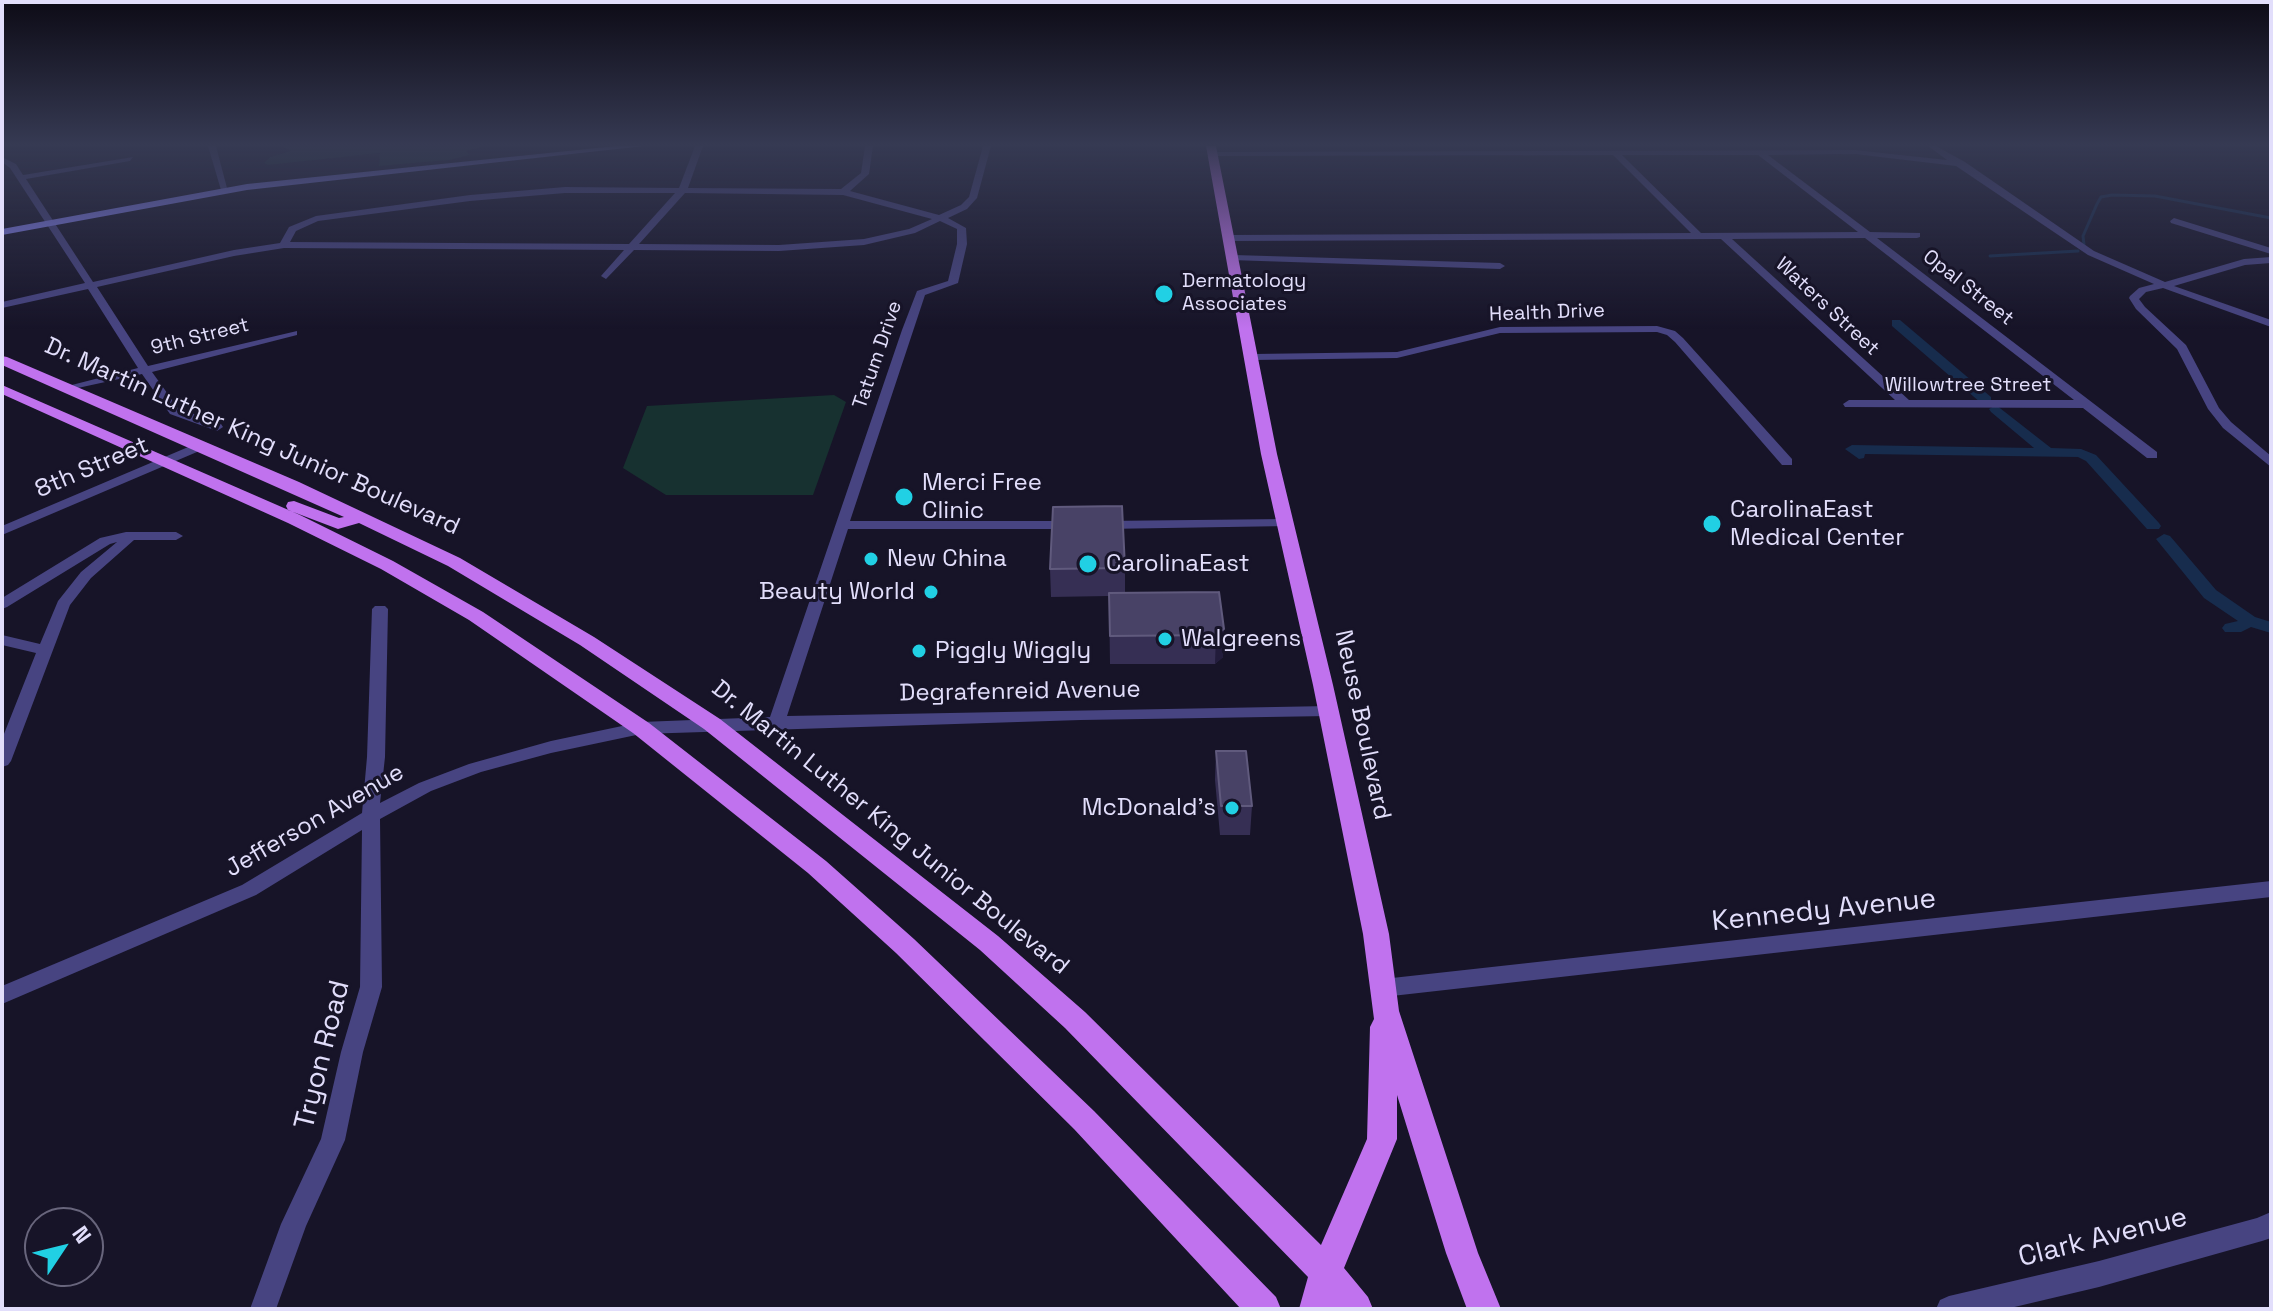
<!DOCTYPE html>
<html>
<head>
<meta charset="utf-8">
<style>
  body { margin:0 }
  #map { position:relative; width:2273px; height:1311px; overflow:hidden; background:#171428; font-family:"Space Grotesk",sans-serif }
  canvas { display:block }
  .frame { position:absolute; inset:0; border:4px solid #e2defb; pointer-events:none }
  .north { position:absolute; left:24px; top:1207px; width:80px; height:80px; box-sizing:border-box; background:#171428; border:2px solid #68657c; border-radius:50%; rotate:55deg; font-size:22px; font-weight:700; line-height:32px; text-align:center; color:#e2defb }
  .north::after { content:''; display:block; margin:auto; width:28px; height:36px; background:#21d0e4; clip-path:polygon(50% 0,100% 100%,50% 72%,0 100%) }
</style>
</head>
<body>
<div id="map">
<canvas width="2273" height="1311"></canvas>
<div class="frame"></div>
<div class="north">N</div>
</div>
<script>
const ctx = document.querySelector('canvas').getContext('2d');
ctx.lineJoin = 'round';
function fillPath(path, color) {
  ctx.fillStyle = color;
  ctx.fill(path, 'evenodd');
}
function toPath(rows) {
  const path = new Path2D();
  for (const r of rows) {
    path.moveTo(r[0], r[1]);
    for (let i = 2; i < r.length; i += 2) path.lineTo(r[i], r[i + 1]);
  }
  return path;
}
function strokePath(path, color, width, dash) {
  ctx.strokeStyle = color;
  ctx.lineWidth = width;
  ctx.lineCap = dash ? 'butt' : 'round';
  ctx.setLineDash(dash || []);
  ctx.stroke(path);
}
function label(font, color, halo, rows, align = 'center') {
  ctx.font = font + ' "Space Grotesk",sans-serif';
  ctx.lineWidth = 6;
  ctx.setLineDash([]);
  ctx.textBaseline = 'middle';
  ctx.strokeStyle = halo;
  ctx.fillStyle = color;
  for (const [text, x, y, turn = 0] of rows) {
    ctx.save();
    ctx.translate(x, y);
    ctx.rotate((+turn || 0) * Math.PI / 180);
    ctx.textAlign = isNaN(turn) ? turn : align;
    if (halo) ctx.strokeText(text, 0, 0);
    ctx.fillText(text, 0, 0);
    ctx.restore();
  }
}
const green = toPath([
  [281,146,485,146,466,151,470,155,449,160,379,166,380,153,268,165,264,163,270,157,291,151],
  [834,395,846,402,813,495,666,495,623,468,647,406]
]);
const stream = toPath([
  [2084,245,2083,236,2097,204,2101,197,2112,195,2155,196,2271,218],
  [1990,256,2078,251]
]);
const canal = toPath([
  [1892,320,1900,320,1991,397,1991,403,1981,403,1892,326,1892,320],
  [1996,405,2051,448,2081,449,2096,455,2159,523,2161,526,2159,529,2147,529,2086,461,2078,457,1865,454,1864,458,1859,459,1845,449,1852,445,2034,448,1991,412,1989,409,1996,405],
  [2164,534,2170,536,2216,590,2255,617,2271,622,2271,633,2251,627,2241,632,2225,632,2222,628,2225,624,2238,621,2204,598,2156,539,2164,534]
]);
const street = toPath([
  [208,146,216,146,228,192,221,190,208,146],
  [695,146,703,146,688,188,841,189,861,173,865,146,873,146,869,174,850,191,939,215,961,205,969,197,983,146,991,146,977,198,967,209,948,218,966,228,967,244,958,283,925,295,850,521,1073,521,1080,525,1073,529,848,529,787,716,1329,706,1337,711,1329,716,1081,720,641,734,551,753,481,772,431,791,380,819,382,987,363,1052,345,1140,306,1226,276,1309,250,1309,281,1224,321,1139,341,1052,360,987,362,830,256,895,2,1004,2,986,242,885,362,813,367,757,372,609,375,606,385,606,388,609,385,757,380,803,419,783,469,764,551,741,641,722,770,717,902,330,917,291,948,281,957,244,957,229,940,221,915,233,864,245,779,251,634,250,606,279,601,276,624,250,284,248,234,256,97,287,148,366,297,331,297,335,152,372,178,408,221,424,223,427,217,431,170,414,142,374,64,391,64,387,138,368,88,289,2,308,2,302,85,283,10,168,2,162,2,157,16,164,23,175,133,157,130,161,26,179,93,282,234,250,280,243,289,227,316,216,470,195,565,187,679,188,695,146],
  [565,193,675,193,629,244,290,242,296,231,318,221,470,201,565,193],
  [685,193,843,195,932,219,909,229,864,239,779,245,639,244,685,193],
  [1928,146,1936,146,1965,162,2094,251,2165,282,2244,259,2271,257,2271,263,2245,265,2174,286,2271,320,2271,327,2163,288,2146,292,2139,299,2145,307,2186,345,2219,408,2231,422,2271,456,2271,467,2223,428,2208,409,2177,349,2136,309,2129,298,2130,296,2139,288,2154,284,2088,255,1956,166,1855,154,1768,155,1870,232,1920,233,1920,237,1917,238,1877,238,2157,452,2157,458,2147,458,2083,408,1845,407,1843,404,1849,400,1895,400,1721,239,1228,241,1223,238,1228,235,1691,233,1613,155,1212,156,1208,154,1212,152,1855,150,1947,160,1928,146],
  [1622,155,1758,155,1858,232,1701,233,1622,155],
  [1865,238,2074,400,1909,400,1732,239,1865,238],
  [2174,218,2271,248,2271,254,2171,223,2170,221,2174,218],
  [1234,255,1500,263,1505,266,1500,269,1231,260,1229,258,1234,255],
  [1657,326,1675,331,1683,338,1792,459,1792,465,1782,465,1675,342,1667,335,1657,332,1500,333,1397,358,1253,360,1247,357,1253,354,1397,352,1500,327,1657,326],
  [200,442,206,446,204,449,2,535,2,526,200,442],
  [1284,519,1289,520,1291,523,1289,526,1104,529,1097,525,1104,521,1284,519],
  [126,532,176,532,183,536,176,540,134,540,91,578,70,605,11,761,8,765,2,767,2,739,36,653,2,645,2,635,40,644,58,601,81,572,117,542,110,544,7,607,2,609,2,598,100,538,126,532],
  [2271,881,2271,897,1383,997,1375,994,1372,988,1375,982,1383,979,2271,881],
  [2271,1212,2271,1238,2262,1241,2099,1287,2006,1309,1936,1309,1940,1300,1949,1296,2099,1261,2257,1218,2271,1212]
]);
const secondary = toPath([
  [616,146,644,146,247,190,2,235,2,229,247,184,616,146]
]);
const primary = toPath([
  [1206,146,1216,146,1277,454,1333,685,1389,934,1399,1011,1478,1253,1501,1309,1467,1309,1446,1253,1397,1095,1397,1139,1344,1268,1368,1297,1373,1309,1299,1309,1308,1277,1065,1028,980,950,704,729,580,645,448,566,359,523,338,529,288,510,286,506,288,502,294,501,339,518,344,517,2,365,2,356,7,357,299,482,460,558,594,637,720,719,998,936,1085,1012,1321,1245,1367,1139,1370,1027,1374,1019,1363,934,1313,685,1261,454,1206,146],
  [2,385,300,515,393,561,483,612,649,723,826,861,914,939,1094,1111,1276,1297,1281,1309,1241,1309,1074,1129,896,953,808,873,633,733,469,620,381,569,288,523,2,394,2,385]
]);
const wall = toPath([
  [1125,568,1125,593,1224,629,1223,657,1215,664,1110,664,1109,596,1051,597,1050,569],
  [1216,751,1252,806,1250,835,1220,835,1215,780]
]);
const shadedWall = toPath([
  [1224,629,1223,657,1215,664,1216,635]
]);
const building = toPath([
  [1122,506,1125,568,1050,569,1053,507,1122,506],
  [1219,592,1224,629,1216,635,1110,636,1109,593,1219,592],
  [1216,751,1246,751,1252,806,1221,806,1216,751]
]);
const markers = [
  [1164,294,10,"#21d0e4"],
  [904,497,10,"#21d0e4"],
  [1712,524,10,"#21d0e4"],
  [871,559,8,"#21d0e4"],
  [1088,564,10,"#21d0e4"],
  [931,592,8,"#21d0e4"],
  [1165,639,8,"#21d0e4"],
  [919,651,8,"#21d0e4"],
  [1232,808,8,"#21d0e4"]
];
const farPoinames = [
  ["Dermatology",1182,282],
  ["Associates",1182,305]
];
const farStreetnames = [
  ["Opal Street",1968,288,38],
  ["Waters Street",1827,307,43],
  ["Health Drive",1547,313,-2],
  ["9th Street",200,337,-14],
  ["Tatum Drive",878,355,-71],
  ["Willowtree Street",1968,386]
];
const streetNames = [
  ["Dr. Martin Luther King Junior Boulevard",252,437,24],
  ["8th Street",92,468,-23],
  ["Degrafenreid Avenue",1020,692,-1],
  ["Neuse Boulevard",1362,725,78],
  ["Jefferson Avenue",315,821,-30],
  ["Dr. Martin Luther King Junior Boulevard",890,828,39]
];
const poiNames = [
  ["Merci Free",922,483],
  ["Clinic",922,511],
  ["CarolinaEast",1730,510],
  ["Medical Center",1730,538],
  ["New China",887,559],
  ["CarolinaEast",1106,564],
  ["Beauty World",915,592,"right"],
  ["Walgreens",1181,639],
  ["Piggly Wiggly",935,651],
  ["McDonald's",1216,808,"right"]
];
const nearStreetnames = [
  ["Kennedy Avenue",1824,911,-6],
  ["Tryon Road",323,1055,-76],
  ["Clark Avenue",2103,1238,-14]
];
fillPath(green, '#173130');
strokePath(stream, '#172c4d', 3);
fillPath(canal, '#172c4d');
fillPath(street, '#474481');
fillPath(secondary, '#8480f0');
fillPath(primary, '#c072ee');
fillPath(wall, '#362f54');
fillPath(shadedWall, '#221c3b');
fillPath(building, '#484266');
strokePath(building, '#605a7d', 2);
const sky = ctx.createLinearGradient(0, 0, 0, 329);
sky.addColorStop(0, '#0d0b16');
sky.addColorStop(0.44, '#363a53');
sky.addColorStop(1, '#363a5300');
ctx.fillStyle = sky;
ctx.fillRect(0, 0, 2273, 329);
for (const [x, y, r, color] of markers) {
  const dot = new Path2D();
  dot.arc(x, y, r, 0, 2 * Math.PI);
  ctx.fillStyle = color;
  ctx.fill(dot);
  strokePath(dot, '#171428', 3);
}
label('20px', '#e2defb', '#171428', farPoinames, 'left');
label('20px', '#e2defb', '#171428', farStreetnames);
label('24px', '#e2defb', '#171428', streetNames);
label('24px', '#e2defb', '#171428', poiNames, 'left');
label('28px', '#e2defb', '#171428', nearStreetnames);
</script>
</body>
</html>
